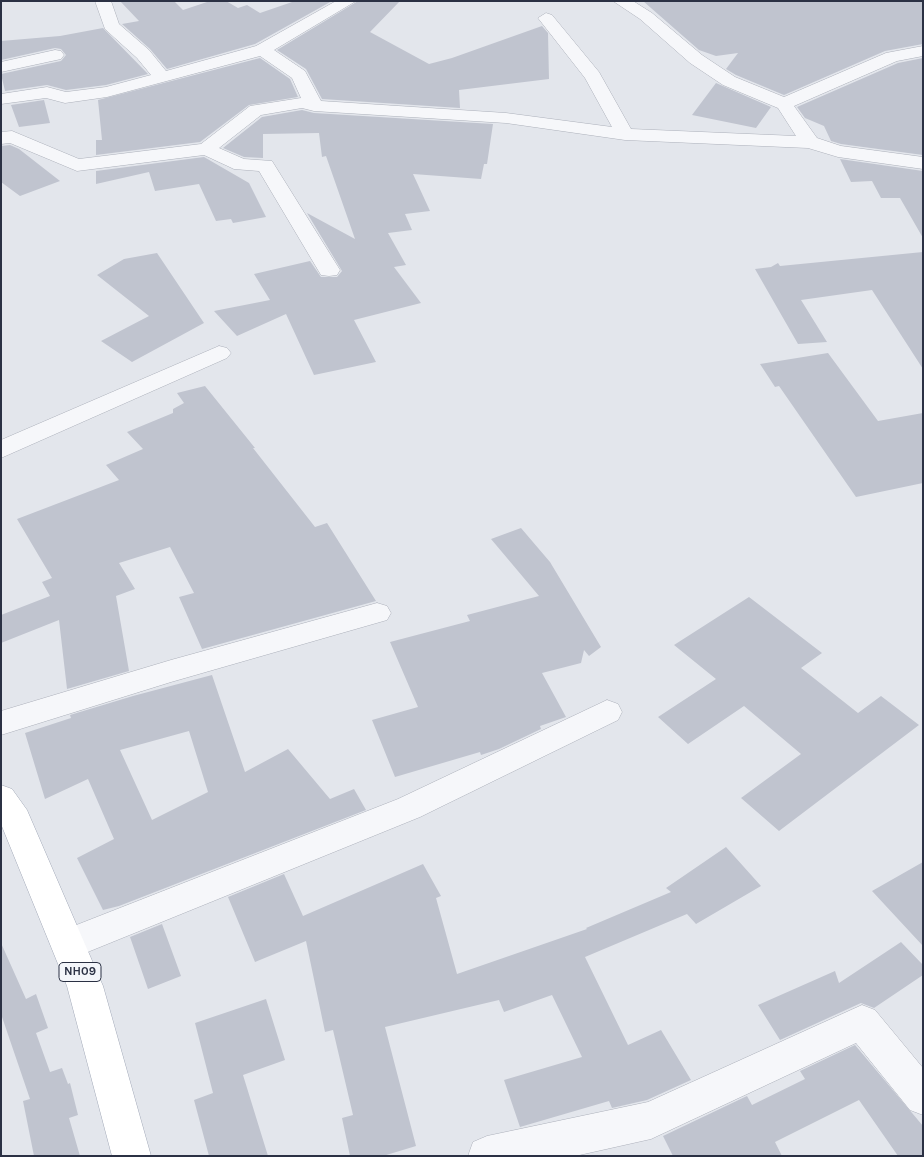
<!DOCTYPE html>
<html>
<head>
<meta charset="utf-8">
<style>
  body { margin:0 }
  #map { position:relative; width:924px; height:1157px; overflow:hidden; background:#e3e6ec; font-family:Karla,sans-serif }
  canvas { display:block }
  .frame { position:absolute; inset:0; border:2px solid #2b3144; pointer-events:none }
</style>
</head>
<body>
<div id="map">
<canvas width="924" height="1157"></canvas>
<div class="frame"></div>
</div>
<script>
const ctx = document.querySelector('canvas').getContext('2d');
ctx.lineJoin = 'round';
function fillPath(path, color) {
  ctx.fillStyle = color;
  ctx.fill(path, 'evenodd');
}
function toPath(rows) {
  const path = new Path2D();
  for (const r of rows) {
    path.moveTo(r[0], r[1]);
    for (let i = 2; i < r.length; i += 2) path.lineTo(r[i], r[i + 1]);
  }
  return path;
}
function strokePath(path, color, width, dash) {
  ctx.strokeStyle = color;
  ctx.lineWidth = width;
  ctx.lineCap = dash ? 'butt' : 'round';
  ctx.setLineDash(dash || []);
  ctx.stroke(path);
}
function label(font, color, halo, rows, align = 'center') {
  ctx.font = font + ' Karla,sans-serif';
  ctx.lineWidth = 4;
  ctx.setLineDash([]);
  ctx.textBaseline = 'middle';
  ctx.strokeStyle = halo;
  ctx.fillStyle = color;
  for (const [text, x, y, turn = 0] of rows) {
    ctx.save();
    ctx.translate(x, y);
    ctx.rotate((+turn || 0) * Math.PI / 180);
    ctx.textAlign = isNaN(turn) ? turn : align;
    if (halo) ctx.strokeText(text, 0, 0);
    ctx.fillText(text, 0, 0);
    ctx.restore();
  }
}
const building = toPath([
  [120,1,174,1,183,10,210,1,226,1,238,8,247,5,260,13,295,1,332,1,255,44,167,69,150,49,122,24,139,21],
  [358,1,400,1,370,32,429,64,452,58,542,26,548,33,549,79,459,90,460,108,322,99,306,69,277,50],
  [643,1,923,1,923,44,885,51,784,95,736,75,726,69,738,53,716,56,699,50],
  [103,28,148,74,106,85,66,90,47,85,5,91,1,74,61,61,66,55,61,49,55,48,1,60,1,41,60,36],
  [260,58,290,79,298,97,249,105,200,142,96,155,96,140,102,140,98,100],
  [923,58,923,155,841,144,831,141,824,126,805,118,797,107,898,63],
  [716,83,771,107,756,128,692,115],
  [44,100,50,123,19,127,11,105],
  [302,110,314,113,493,124,487,164,484,164,481,179,413,174,430,211,405,214,412,230,388,233,406,265,394,267,421,303,354,320,376,362,314,375,286,314,237,336,214,311,270,300,254,274,310,261,321,277,337,277,342,271,307,213,355,239,326,156,322,157,319,133,263,134,263,158,244,157,223,148,262,117],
  [10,145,19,149,60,181,20,196,1,182,1,146],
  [204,157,249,183,266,217,233,223,231,219,216,221,199,184,155,191,149,172,96,184,96,171],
  [840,159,923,171,923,238,900,198,881,198,872,181,851,182],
  [923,252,923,369,872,290,801,300,827,342,798,344,755,269,771,267,778,263,780,266],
  [157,253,204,323,132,362,101,341,149,316,97,275,124,259],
  [828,353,878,421,923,413,923,483,856,497,779,386,775,387,760,364],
  [205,386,255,448,253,448,315,527,327,523,376,601,202,649,179,597,194,593,170,547,119,563,135,589,116,596,129,671,67,689,59,620,1,643,1,615,50,596,42,582,52,578,17,519,119,480,106,465,143,449,127,432,173,413,173,409,184,403,177,393],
  [521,528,550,562,601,647,589,656,584,650,581,663,542,673,566,717,540,726,541,729,499,749,481,755,480,752,395,777,372,720,418,707,390,642,470,621,467,615,539,596,491,539],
  [749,597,822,653,801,668,858,713,881,696,919,725,779,831,741,798,801,754,744,706,688,744,658,717,716,679,674,645],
  [212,675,245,772,288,749,330,799,354,789,366,810,119,906,103,910,77,858,114,839,88,779,45,799,25,733,71,718,70,715,133,696],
  [189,731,208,792,152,820,120,750],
  [726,847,761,886,696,924,687,914,585,957,628,1045,661,1030,691,1080,647,1100,612,1108,609,1101,520,1127,504,1080,582,1057,552,995,504,1012,499,1000,385,1027,416,1146,383,1156,350,1156,342,1118,353,1115,333,1030,325,1032,306,941,255,962,228,897,284,874,303,916,423,864,441,896,436,898,457,974,587,929,586,928,671,892,666,888],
  [923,862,923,946,872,891],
  [162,924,181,976,148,989,130,937],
  [901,942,923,965,923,975,874,1008,861,1003,780,1040,758,1005,835,971,839,983],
  [1,943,26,999,36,994,48,1028,36,1033,50,1072,62,1068,68,1084,70,1083,78,1115,69,1118,80,1156,34,1156,23,1101,30,1099,1,1014],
  [266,999,285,1060,243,1075,268,1156,209,1156,194,1100,213,1093,195,1023],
  [855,1045,923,1126,923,1156,898,1156,859,1100,775,1142,782,1156,673,1156,663,1136,747,1096,752,1105,805,1079,800,1071]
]);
const street = toPath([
  [95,1,111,1,119,24,149,50,166,71,256,46,336,1,356,1,274,50,305,71,321,101,506,113,612,127,585,78,538,18,546,13,552,15,599,72,631,129,796,136,778,108,723,85,690,63,640,19,613,1,633,1,652,13,702,55,735,77,784,97,886,53,923,46,923,56,897,61,794,106,817,138,841,146,923,157,923,169,838,157,808,148,625,140,506,123,314,111,302,108,261,115,219,148,244,159,272,161,340,270,337,275,329,276,321,275,318,270,259,171,234,169,204,155,77,171,10,143,1,144,1,132,12,131,79,159,201,144,250,106,301,98,292,78,260,56,107,97,65,103,46,98,1,104,1,94,47,87,66,92,106,87,151,75,137,58,105,29,95,1],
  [55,50,61,51,64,55,61,59,1,72,1,62,55,50],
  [219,346,227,348,231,353,227,358,1,458,1,440,219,346],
  [377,603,387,606,391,613,387,620,171,682,1,735,1,711,171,660,377,603],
  [607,700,618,704,622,712,618,720,420,817,68,960,56,955,51,944,56,933,398,799,607,700],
  [862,1005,875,1010,923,1068,923,1115,910,1110,856,1043,651,1139,575,1156,468,1156,473,1142,487,1136,648,1102,862,1005]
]);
const primary = toPath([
  [1,785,12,789,27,810,103,986,151,1156,112,1156,67,986,1,824,1,785]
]);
const shields = [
  [80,972,42]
];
const shieldNames = [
  ["NH09",80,972]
];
fillPath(building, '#c0c4cf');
strokePath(street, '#acb0ba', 1);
strokePath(primary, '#a2a9b8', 1);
fillPath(street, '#f6f7fa');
fillPath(primary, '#fff');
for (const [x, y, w] of shields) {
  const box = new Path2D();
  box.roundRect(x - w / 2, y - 9.5, w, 19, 4);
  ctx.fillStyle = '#f3f5f9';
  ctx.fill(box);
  strokePath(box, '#2b3144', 1);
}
label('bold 12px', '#2b3144', null, shieldNames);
</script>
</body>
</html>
